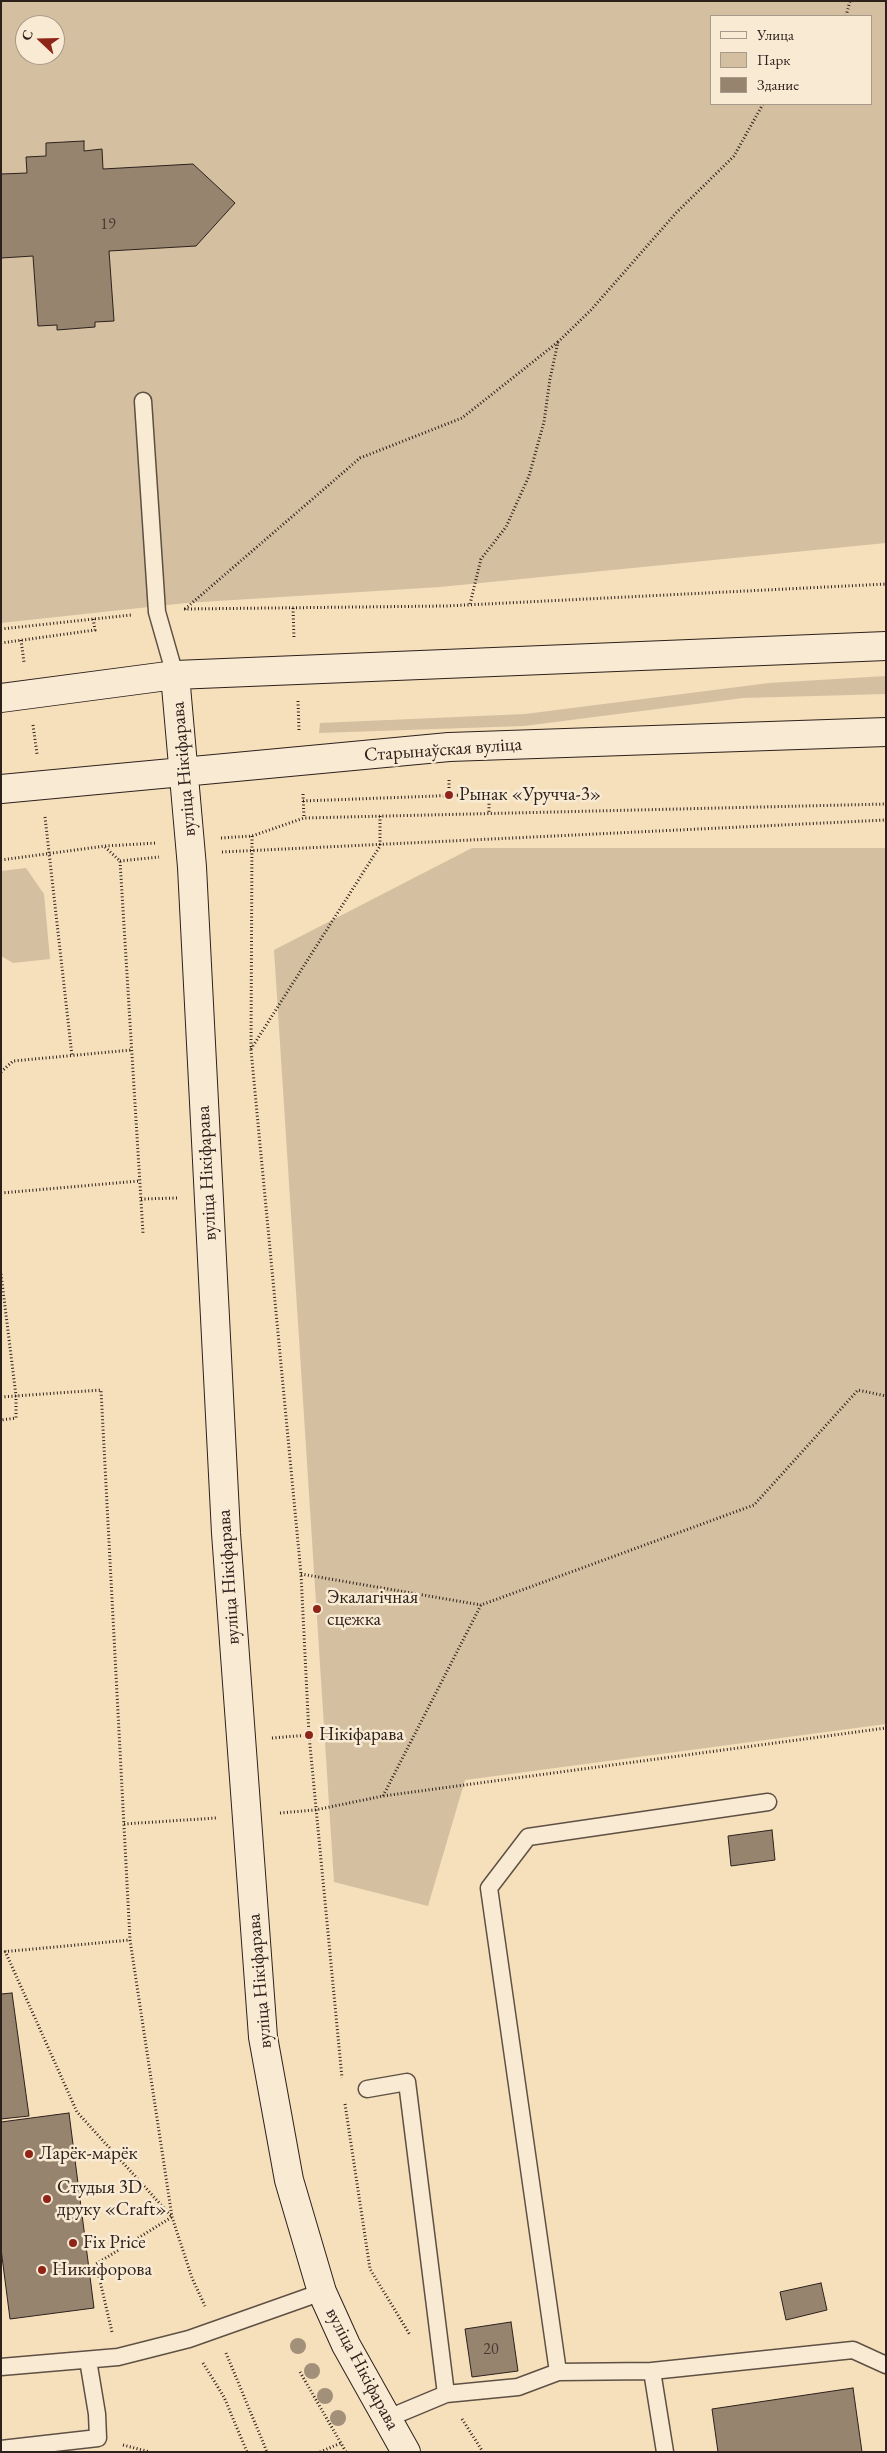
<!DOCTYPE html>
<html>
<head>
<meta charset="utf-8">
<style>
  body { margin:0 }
  #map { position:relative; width:887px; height:2453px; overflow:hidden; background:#f6dfbb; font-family:"EB Garamond",serif }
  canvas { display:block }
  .frame { position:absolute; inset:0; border:2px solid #2d211c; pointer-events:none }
  .legend { position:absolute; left:710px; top:15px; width:162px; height:90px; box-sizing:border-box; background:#f9ead3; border:1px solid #a79a8a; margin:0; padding:6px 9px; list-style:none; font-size:15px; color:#2d211c }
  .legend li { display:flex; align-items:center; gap:10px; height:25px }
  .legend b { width:25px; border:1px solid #a79a8a }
  .north { position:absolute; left:15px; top:15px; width:50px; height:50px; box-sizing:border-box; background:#f9ead3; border:1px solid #a79a8a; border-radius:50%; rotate:291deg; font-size:14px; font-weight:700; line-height:20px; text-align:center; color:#2d211c }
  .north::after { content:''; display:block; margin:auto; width:18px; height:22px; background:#8f2418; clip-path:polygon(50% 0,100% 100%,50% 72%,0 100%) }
</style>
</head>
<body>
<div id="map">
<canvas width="887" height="2453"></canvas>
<div class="frame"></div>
<ul class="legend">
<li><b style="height:6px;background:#f9ead3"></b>Улица</li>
<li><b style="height:14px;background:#d4bfa0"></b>Парк</li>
<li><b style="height:14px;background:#96846f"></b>Здание</li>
</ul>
<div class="north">С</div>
</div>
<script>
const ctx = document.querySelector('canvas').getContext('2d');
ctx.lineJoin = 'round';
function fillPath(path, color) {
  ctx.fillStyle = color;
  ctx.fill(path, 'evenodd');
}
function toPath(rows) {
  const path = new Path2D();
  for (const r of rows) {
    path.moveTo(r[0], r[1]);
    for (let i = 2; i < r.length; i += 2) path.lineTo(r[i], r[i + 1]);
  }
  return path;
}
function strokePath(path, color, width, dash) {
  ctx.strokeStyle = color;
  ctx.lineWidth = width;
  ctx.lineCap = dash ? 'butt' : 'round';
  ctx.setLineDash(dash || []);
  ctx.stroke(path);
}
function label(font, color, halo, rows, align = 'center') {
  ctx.font = font + ' "EB Garamond",serif';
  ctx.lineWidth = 5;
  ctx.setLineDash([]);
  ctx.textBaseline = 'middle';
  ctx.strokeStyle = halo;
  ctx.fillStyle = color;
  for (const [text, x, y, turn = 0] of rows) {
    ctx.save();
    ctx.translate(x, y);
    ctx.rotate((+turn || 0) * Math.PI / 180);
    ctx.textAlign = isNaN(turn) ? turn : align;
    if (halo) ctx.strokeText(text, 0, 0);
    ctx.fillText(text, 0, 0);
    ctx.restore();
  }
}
const green = toPath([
  [1,1,886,1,886,543,440,587,186,603,1,623],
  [711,16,871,16,871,104,711,104],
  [25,25,55,25,55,55,25,55],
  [886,676,886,694,743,698,524,726,319,733,320,723,525,714,769,683],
  [472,848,886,848,886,1724,465,1780,428,1906,334,1882,274,950],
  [26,868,44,894,50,959,13,963,1,956,1,871]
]);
const building = toPath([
  [84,141,84,151,102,149,103,169,193,164,235,203,196,246,109,251,114,321,95,322,95,327,57,330,57,325,38,326,33,256,1,258,1,174,27,173,26,157,46,156,46,143,84,141],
  [772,1830,775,1860,731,1866,728,1836,772,1830],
  [12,1993,29,2116,1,2119,1,1994,12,1993],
  [69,2113,94,2308,10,2319,1,2249,1,2122,69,2113],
  [821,2283,827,2310,786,2320,780,2292,821,2283],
  [511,2322,518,2371,472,2377,465,2329,511,2322],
  [853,2388,862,2452,718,2452,712,2409,853,2388]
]);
const path = toPath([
  [846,16,850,1],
  [470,604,481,559,506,527,529,476,544,422,550,379,558,342,591,310,676,213,734,156,763,104],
  [293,608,294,638],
  [184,609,446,606,886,584],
  [185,609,360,458,462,418,558,342],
  [1,629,131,615],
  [21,640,24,662],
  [1,643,95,630,93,618],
  [298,701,299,730],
  [33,725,37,754],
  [303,794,304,818],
  [449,795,449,778],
  [303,801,489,794,489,813],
  [45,817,72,1056],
  [252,836,251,1050,301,1574,309,1735,342,2078],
  [221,838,252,836,304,818,886,804],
  [105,847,120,861,143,1233],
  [222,852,886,820],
  [1,860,105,846,157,843],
  [120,861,159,857],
  [251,1049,380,846,380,816],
  [1,1072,13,1061,131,1050],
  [1,1193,139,1181],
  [141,1199,178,1198],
  [1,1274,16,1396,16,1418,1,1420],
  [1,1397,101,1390,130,1940,172,2217,192,2278,205,2306],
  [301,1574,481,1605],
  [272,1738,309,1735],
  [383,1796,481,1605,754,1505,858,1390,886,1396],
  [280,1813,315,1810,383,1796,886,1728],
  [124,1824,216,1818],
  [5,1951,77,2112,172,2217,96,2264,112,2332],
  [1,1952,130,1940],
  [345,2104,370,2269,410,2335],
  [226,2353,267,2452],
  [203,2363,224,2397,247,2452],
  [300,2372,346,2452],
  [462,2419,483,2452],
  [123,2445,150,2452],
  [320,2452,341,2443]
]);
const lane = toPath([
  [143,401,157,612,175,675],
  [367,2089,407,2082,446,2394],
  [1,2367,118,2357,189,2339,322,2292],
  [652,2371,665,2452],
  [558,2372,489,1888,528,1837,768,1802],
  [386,2419,446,2394,518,2387,558,2372,652,2371,853,2350,886,2365],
  [1,2449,98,2438,97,2414,88,2360]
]);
const secondary = toPath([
  [175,675,192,867,226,1533,263,2037,289,2180,322,2292,346,2345,406,2452],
  [1,698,175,675,886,646],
  [1,789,449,747,886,732]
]);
const trees = [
  [298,2346],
  [312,2371],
  [325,2396],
  [338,2418]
];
const markers = [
  [449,795,5,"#8f2418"],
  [317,1609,5,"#8f2418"],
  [309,1735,5,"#8f2418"],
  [29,2154,5,"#8f2418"],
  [47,2199,5,"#8f2418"],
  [73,2243,5,"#8f2418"],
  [42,2270,5,"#8f2418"]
];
const numberNames = [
  ["19",108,225],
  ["20",491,2350]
];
const streetNames = [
  ["Старынаўская вуліца",443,750,-4],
  ["вуліца Нікіфарава",184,769,-95],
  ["вуліца Нікіфарава",207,1173,-93],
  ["вуліца Нікіфарава",229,1577,-94],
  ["вуліца Нікіфарава",260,1981,-95],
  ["вуліца Нікіфарава",362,2369,62]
];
const poiNames = [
  ["Рынак «Уручча-3»",459,795],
  ["Экалагічная",327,1598],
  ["сцежка",327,1620],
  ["Нікіфарава",319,1735],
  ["Ларёк-марёк",39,2154],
  ["Студыя 3D",57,2188],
  ["друку «Craft»",57,2210],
  ["Fix Price",83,2243],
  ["Никифорова",52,2270]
];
fillPath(green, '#d4bfa0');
fillPath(building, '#96846f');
strokePath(building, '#2d211c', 1);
strokePath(lane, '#5f5044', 19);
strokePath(secondary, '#2d211c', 30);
strokePath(path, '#2d211c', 3, [1, 2.5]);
strokePath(lane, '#f9ead3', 16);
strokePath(secondary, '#f9ead3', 28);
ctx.fillStyle = '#a3907a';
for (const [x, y] of trees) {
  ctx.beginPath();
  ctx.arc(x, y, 8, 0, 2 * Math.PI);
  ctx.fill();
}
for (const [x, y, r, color] of markers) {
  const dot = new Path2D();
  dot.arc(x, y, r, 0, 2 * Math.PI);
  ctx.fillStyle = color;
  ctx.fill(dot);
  strokePath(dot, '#f9ead3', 2);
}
label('16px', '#473a31', null, numberNames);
label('19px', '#2d211c', '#f9ead3', streetNames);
label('19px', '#2d211c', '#f9ead3', poiNames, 'left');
</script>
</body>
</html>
